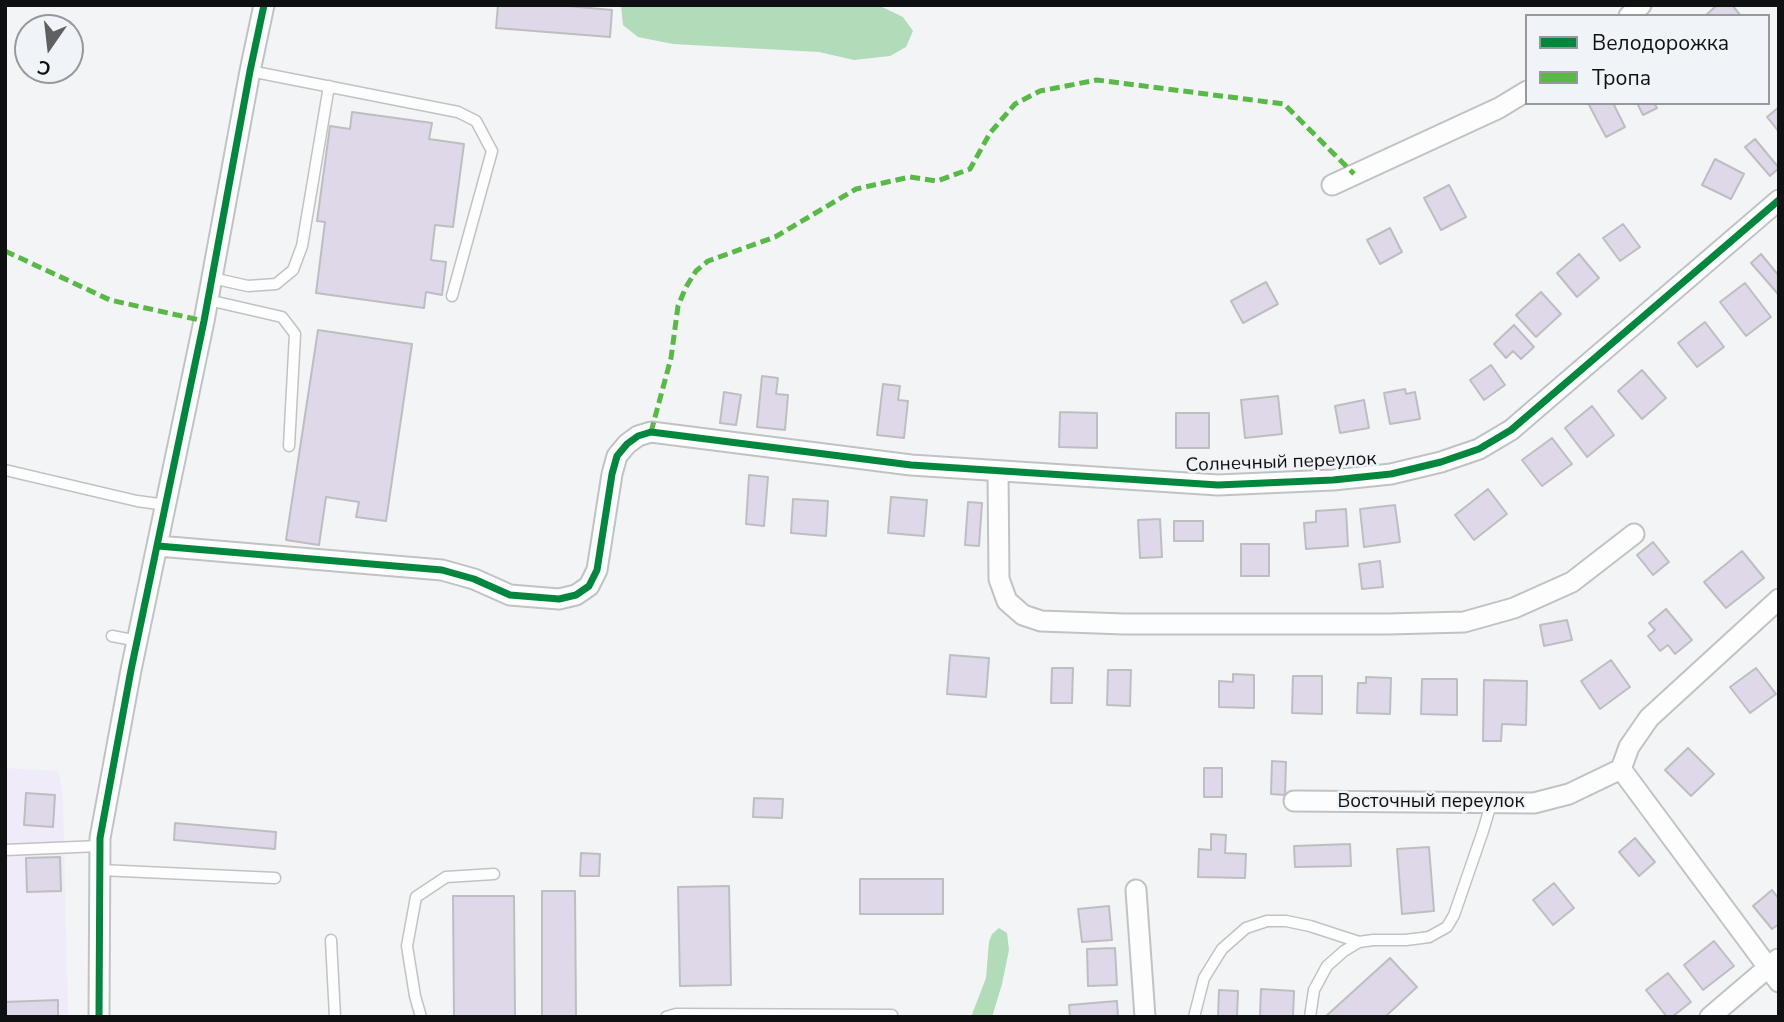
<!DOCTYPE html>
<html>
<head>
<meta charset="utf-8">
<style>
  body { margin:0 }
  #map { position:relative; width:1784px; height:1022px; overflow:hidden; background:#f2f4f6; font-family:"Nunito Sans",sans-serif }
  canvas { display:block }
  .frame { position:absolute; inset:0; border:7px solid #0f1011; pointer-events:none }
  .legend { position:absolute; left:1525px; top:14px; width:245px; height:91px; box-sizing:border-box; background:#f0f3f8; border:2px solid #96989c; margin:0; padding:9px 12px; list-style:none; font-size:21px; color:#0f1011 }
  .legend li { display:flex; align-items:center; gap:14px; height:35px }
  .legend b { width:35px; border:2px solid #96989c }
  .north { position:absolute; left:14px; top:14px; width:70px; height:70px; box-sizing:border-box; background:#f0f3f8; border:2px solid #96989c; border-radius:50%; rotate:194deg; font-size:19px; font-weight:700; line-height:28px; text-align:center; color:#0f1011 }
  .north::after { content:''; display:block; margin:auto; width:24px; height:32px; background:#5e6061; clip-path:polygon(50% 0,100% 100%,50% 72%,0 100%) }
</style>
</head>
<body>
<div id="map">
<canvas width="1784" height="1022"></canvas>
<div class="frame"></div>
<ul class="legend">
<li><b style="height:9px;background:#00873e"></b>Велодорожка</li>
<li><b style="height:9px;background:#58b947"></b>Тропа</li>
</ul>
<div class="north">С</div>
</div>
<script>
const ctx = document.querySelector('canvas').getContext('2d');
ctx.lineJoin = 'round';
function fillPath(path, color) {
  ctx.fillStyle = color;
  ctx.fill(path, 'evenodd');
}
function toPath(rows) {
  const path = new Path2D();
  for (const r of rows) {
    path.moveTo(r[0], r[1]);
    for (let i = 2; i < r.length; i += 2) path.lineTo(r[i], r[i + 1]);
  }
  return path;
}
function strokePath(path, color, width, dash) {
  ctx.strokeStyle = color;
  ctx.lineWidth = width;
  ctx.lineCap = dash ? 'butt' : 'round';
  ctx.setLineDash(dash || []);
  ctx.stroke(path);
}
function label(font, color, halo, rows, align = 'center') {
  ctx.font = font + ' "Nunito Sans",sans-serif';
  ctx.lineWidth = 5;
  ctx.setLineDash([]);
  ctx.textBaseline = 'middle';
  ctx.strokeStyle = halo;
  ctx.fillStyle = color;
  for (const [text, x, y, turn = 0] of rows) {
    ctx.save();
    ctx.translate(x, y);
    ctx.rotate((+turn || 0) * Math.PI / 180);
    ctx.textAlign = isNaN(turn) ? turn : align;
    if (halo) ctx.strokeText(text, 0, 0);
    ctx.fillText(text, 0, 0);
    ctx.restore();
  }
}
const industrial = toPath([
  [5,768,59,771,63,800,68,1017,5,1017]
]);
const forest = toPath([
  [621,5,878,5,903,17,913,31,906,47,890,56,854,60,819,52,673,44,638,37,623,25],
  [999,928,1007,933,1009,950,1002,984,992,1017,971,1017,986,978,989,942,992,934]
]);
const building = toPath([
  [498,5,557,5,612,10,610,37,496,28,498,5],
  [1717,5,1732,5,1741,16,1705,16,1717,5],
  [1588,103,1613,103,1625,127,1606,137,1588,103],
  [1637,103,1654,103,1657,108,1643,115,1637,103],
  [1779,107,1779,132,1767,117,1779,107],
  [352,112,432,123,429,139,464,144,453,227,435,225,431,260,446,262,442,295,426,292,424,308,316,293,325,222,317,221,330,126,350,129,352,112],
  [1755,139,1779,168,1770,176,1745,147,1755,139],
  [1715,159,1744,174,1731,199,1702,185,1715,159],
  [1449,185,1466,217,1441,230,1424,198,1449,185],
  [1623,224,1640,247,1620,261,1603,238,1623,224],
  [1390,228,1402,252,1380,264,1367,240,1390,228],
  [1579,254,1599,278,1577,297,1557,273,1579,254],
  [1761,254,1779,276,1778,294,1751,263,1761,254],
  [1266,282,1278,304,1243,323,1231,301,1266,282],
  [1745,283,1771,317,1746,336,1720,302,1745,283],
  [1541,292,1561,314,1536,337,1516,315,1541,292],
  [1705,322,1724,347,1697,367,1678,343,1705,322],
  [1514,325,1534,347,1521,359,1513,351,1506,358,1494,344,1514,325],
  [318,330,412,344,386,521,356,517,359,502,326,497,319,545,286,540,318,330],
  [1491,365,1505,385,1484,400,1470,380,1491,365],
  [1642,370,1666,398,1642,419,1618,391,1642,370],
  [762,376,778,378,776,394,788,395,785,430,757,427,762,376],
  [883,384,900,386,898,400,908,401,904,438,877,435,883,384],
  [1405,389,1406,394,1415,392,1420,419,1390,424,1384,393,1405,389],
  [724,392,741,395,736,425,720,423,724,392],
  [1278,396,1282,434,1245,438,1241,400,1278,396],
  [1364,400,1369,428,1340,433,1335,406,1364,400],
  [1592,406,1614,435,1587,457,1565,428,1592,406],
  [1060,412,1097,413,1097,448,1059,447,1060,412],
  [1176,413,1209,413,1209,448,1176,448,1176,413],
  [1552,438,1572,464,1542,486,1522,460,1552,438],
  [749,475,768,477,764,526,746,524,749,475],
  [1488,489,1507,514,1474,540,1455,515,1488,489],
  [891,497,927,500,924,536,888,533,891,497],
  [793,499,828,501,826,536,791,533,793,499],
  [968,502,982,503,979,546,965,545,968,502],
  [1395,505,1400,542,1364,547,1360,509,1395,505],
  [1346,509,1348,546,1306,549,1304,523,1316,522,1316,511,1346,509],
  [1160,519,1162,557,1140,558,1138,520,1160,519],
  [1174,521,1203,521,1203,541,1174,541,1174,521],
  [1653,542,1669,562,1653,575,1637,555,1653,542],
  [1241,544,1269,544,1269,576,1241,576,1241,544],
  [1742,551,1764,578,1726,608,1704,582,1742,551],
  [1380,561,1383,587,1362,589,1359,564,1380,561],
  [1666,609,1692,640,1675,654,1668,645,1660,651,1648,636,1655,630,1649,623,1666,609],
  [1567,620,1572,640,1544,646,1540,625,1567,620],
  [950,655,989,658,986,697,947,694,950,655],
  [1611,660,1630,687,1600,709,1581,681,1611,660],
  [1052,668,1073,668,1072,703,1051,703,1052,668],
  [1756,668,1776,694,1750,713,1730,687,1756,668],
  [1108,670,1131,670,1130,706,1107,705,1108,670],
  [1233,674,1254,675,1254,708,1219,707,1219,681,1233,682,1233,674],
  [1293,676,1322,676,1322,714,1292,713,1293,676],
  [1366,677,1391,678,1390,714,1357,713,1358,683,1366,683,1366,677],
  [1422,679,1457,679,1457,715,1421,714,1422,679],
  [1484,680,1527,681,1526,725,1502,724,1501,741,1483,741,1484,680],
  [1688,748,1714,774,1691,796,1665,770,1688,748],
  [1272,761,1286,762,1285,795,1271,794,1272,761],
  [1204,768,1222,768,1222,797,1204,797,1204,768],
  [26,793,55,795,53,827,24,825,26,793],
  [754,798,783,799,782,818,753,817,754,798],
  [175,823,276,832,275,849,174,840,175,823],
  [1211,834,1226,835,1225,853,1246,854,1245,878,1198,877,1199,849,1211,850,1211,834],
  [1635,838,1655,862,1639,876,1619,852,1635,838],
  [1350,844,1351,866,1295,867,1294,846,1350,844],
  [1429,847,1434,911,1402,914,1397,849,1429,847],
  [581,853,600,854,599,876,580,876,581,853],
  [60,857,61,891,27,892,26,858,60,857],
  [860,879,943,879,943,914,860,914,860,879],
  [1554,883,1574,908,1553,925,1533,900,1554,883],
  [729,886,731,985,680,986,678,887,729,886],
  [1772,890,1779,899,1779,924,1772,929,1753,906,1772,890],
  [542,891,575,891,576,1017,542,1017,542,891],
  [453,896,514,896,515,1017,454,1017,453,896],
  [1109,906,1112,940,1082,942,1078,909,1109,906],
  [1714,941,1734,966,1703,990,1684,965,1714,941],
  [1115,948,1117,985,1088,986,1087,949,1115,948],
  [1390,958,1417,987,1385,1017,1325,1017,1390,958],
  [1668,973,1691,1002,1672,1017,1667,1017,1646,990,1668,973],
  [1261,989,1294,991,1293,1017,1260,1017,1261,989],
  [1219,990,1238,991,1237,1017,1218,1017,1219,990],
  [58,1000,58,1017,5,1017,5,1002,58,1000],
  [1117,1001,1118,1017,1070,1017,1069,1005,1117,1001]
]);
const service = toPath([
  [250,71,458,112,476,121,492,151,452,296],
  [212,278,248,286,276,284,293,270,302,246,329,86],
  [208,300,282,317,295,334,289,446],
  [5,470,137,501,166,505],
  [112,636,138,641],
  [5,850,100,846],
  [100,870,275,878],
  [331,940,335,1017],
  [421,1017,415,996,407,946,416,897,446,877,494,874],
  [666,1017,676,1014,892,1015],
  [1194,1017,1204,978,1222,949,1246,928,1267,921,1286,921,1310,926,1359,942],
  [1310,1017,1314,990,1327,966,1344,951,1359,942,1373,940,1406,940,1429,937,1447,927,1454,915,1483,831,1491,804]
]);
const minor = toPath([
  [1629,16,1641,5],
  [1332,185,1499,108,1527,91],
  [998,471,999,579,1007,601,1023,615,1041,621,1124,624,1388,624,1464,622,1514,608,1572,582,1634,534],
  [158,546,442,570,474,579,510,595,559,599,576,595,589,586,597,570,612,474,617,456,627,444,638,436,651,432,911,465,1218,485,1333,480,1391,474,1441,462,1479,449,1511,430,1779,200],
  [1621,769,1779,982],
  [1294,801,1534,803,1569,794,1621,769,1629,747,1649,718,1779,599],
  [1136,890,1145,1017],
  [99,1017,100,838,131,670,204,321,250,71,264,5],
  [1710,1017,1778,959]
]);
const quiet = toPath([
  [5,251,110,300,204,321],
  [651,432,671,358,678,306,686,287,696,271,708,261,775,237,856,189,910,177,937,181,970,169,990,133,1015,104,1040,91,1097,80,1284,104,1354,174]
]);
const cycleway = toPath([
  [158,546,442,570,474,579,510,595,559,599,576,595,589,586,597,570,612,474,617,456,627,444,638,436,651,432,911,465,1218,485,1333,480,1391,474,1441,462,1479,449,1511,430,1779,200],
  [99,1017,100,838,131,670,204,321,250,71,264,5]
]);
const streetNames = [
  ["Солнечный переулок",1281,463,-2],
  ["Восточный переулок",1431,802]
];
fillPath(industrial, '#f0ebf8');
fillPath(forest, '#b2dbb9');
fillPath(building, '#ded8e8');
strokePath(building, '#bdbebf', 2);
strokePath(service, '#c0c2c3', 13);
strokePath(minor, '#c0c2c3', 23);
strokePath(service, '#fdfdfe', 10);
strokePath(minor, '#fdfdfe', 19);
strokePath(quiet, '#58b947', 5, [10, 5]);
strokePath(cycleway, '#00873e', 7);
label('19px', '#0f1011', '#f0f3f8', streetNames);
</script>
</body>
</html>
